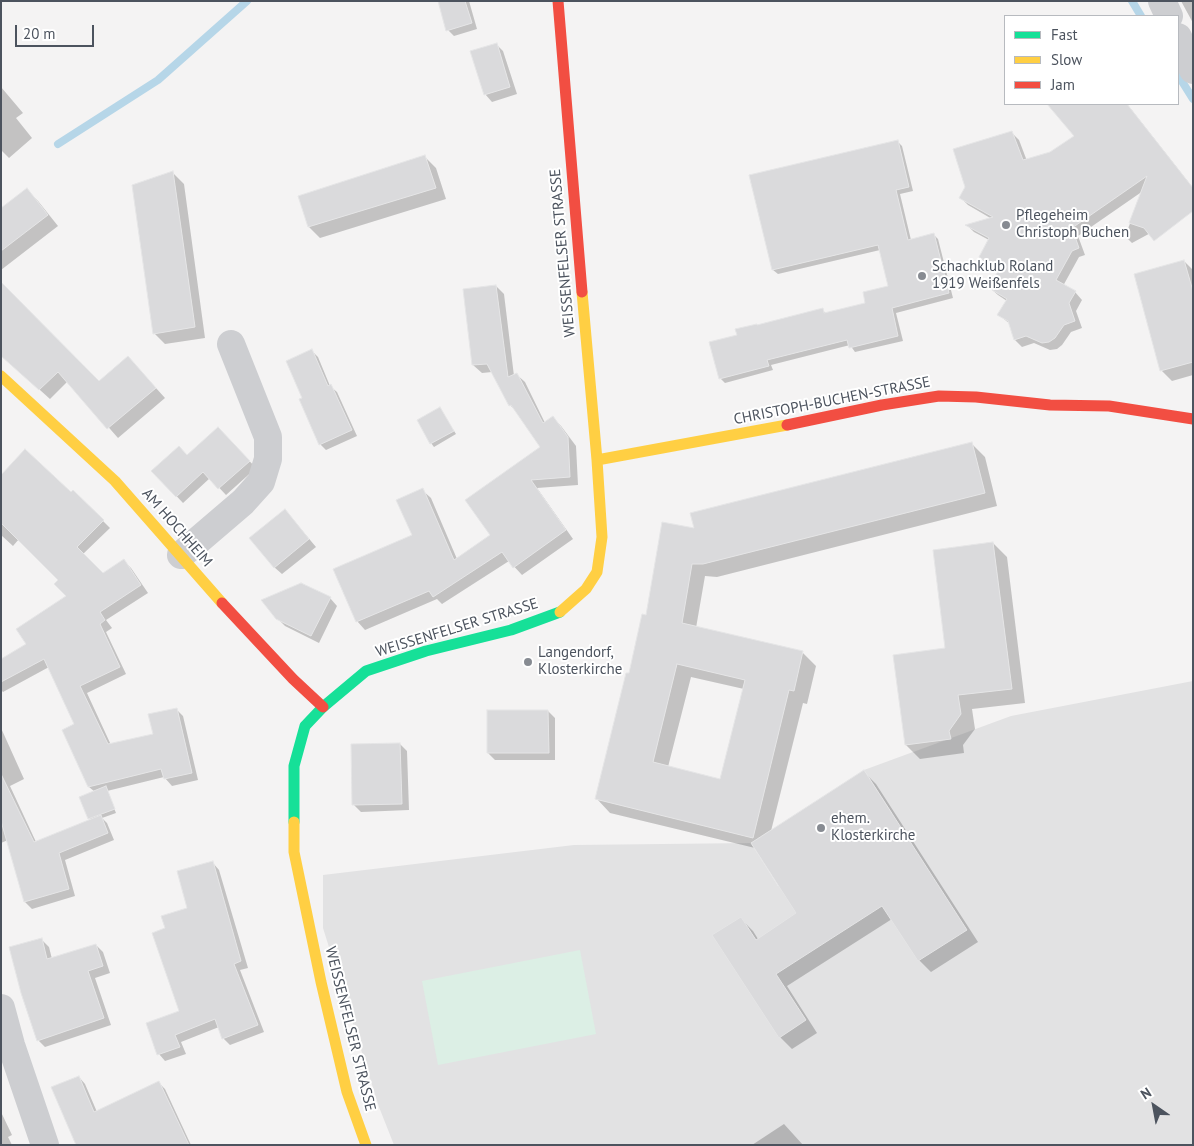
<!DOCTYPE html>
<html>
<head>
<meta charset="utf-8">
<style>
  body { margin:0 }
  #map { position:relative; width:1194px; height:1146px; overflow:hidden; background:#f4f3f3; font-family:"PT Sans",sans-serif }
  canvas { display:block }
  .frame { position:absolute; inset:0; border:2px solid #4c535e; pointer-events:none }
  .legend { position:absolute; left:1004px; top:15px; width:175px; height:90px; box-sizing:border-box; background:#fff; border:1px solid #b7babf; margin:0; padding:6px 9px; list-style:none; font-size:15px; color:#4c535e }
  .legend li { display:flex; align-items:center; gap:10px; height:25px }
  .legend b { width:25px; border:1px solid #b7babf }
  .north { position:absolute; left:1129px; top:1081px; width:50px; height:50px; -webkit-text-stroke:4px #fff; paint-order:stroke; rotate:327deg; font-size:14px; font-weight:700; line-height:20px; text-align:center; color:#4c535e }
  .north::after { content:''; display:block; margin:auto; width:18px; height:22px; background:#4c535e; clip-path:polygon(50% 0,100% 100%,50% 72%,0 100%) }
  .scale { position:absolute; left:15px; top:25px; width:79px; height:22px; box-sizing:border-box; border:2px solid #4c535e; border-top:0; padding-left:6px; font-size:15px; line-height:18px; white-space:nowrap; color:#4c535e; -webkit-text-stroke:4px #fff; paint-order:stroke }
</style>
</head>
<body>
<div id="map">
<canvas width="1194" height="1146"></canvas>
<div class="frame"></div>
<ul class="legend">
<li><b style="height:6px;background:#16e098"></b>Fast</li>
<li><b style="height:6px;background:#ffcf43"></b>Slow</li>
<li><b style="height:6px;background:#f24e42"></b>Jam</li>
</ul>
<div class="north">N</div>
<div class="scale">20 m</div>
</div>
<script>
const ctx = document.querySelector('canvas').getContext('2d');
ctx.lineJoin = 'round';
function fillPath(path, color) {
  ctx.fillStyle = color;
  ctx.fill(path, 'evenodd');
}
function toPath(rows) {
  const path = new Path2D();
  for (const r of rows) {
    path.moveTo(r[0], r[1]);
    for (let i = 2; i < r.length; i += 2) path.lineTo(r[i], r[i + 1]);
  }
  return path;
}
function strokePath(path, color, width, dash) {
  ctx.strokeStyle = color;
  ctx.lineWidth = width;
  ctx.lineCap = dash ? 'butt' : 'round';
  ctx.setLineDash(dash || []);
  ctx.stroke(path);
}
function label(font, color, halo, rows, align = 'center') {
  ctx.font = font + ' "PT Sans",sans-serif';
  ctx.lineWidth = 4;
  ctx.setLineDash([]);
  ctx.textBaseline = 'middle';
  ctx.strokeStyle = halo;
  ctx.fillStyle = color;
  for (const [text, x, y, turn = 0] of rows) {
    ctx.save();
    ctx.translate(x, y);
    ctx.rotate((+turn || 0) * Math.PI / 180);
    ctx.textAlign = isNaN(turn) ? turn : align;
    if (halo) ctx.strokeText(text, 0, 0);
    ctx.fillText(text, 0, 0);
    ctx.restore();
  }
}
const education = toPath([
  [1193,681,1193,1145,394,1145,379,1107,323,928,323,875,574,845,751,843,778,886,892,813,864,770,1011,716]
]);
const green = toPath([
  [580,950,596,1034,438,1065,422,981]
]);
const shadow = toPath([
  [449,1,469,1,477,29,454,36,448,30],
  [1181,1,1193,1,1193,23],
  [496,44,503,51,517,94,492,102,485,94],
  [1,87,23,113,16,118,32,138,9,158,1,150],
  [1058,104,1127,104,1193,188,1193,210,1132,243,1125,236,1143,191,1078,236,1085,255,1079,257,1063,286,1075,292,1082,300,1076,311,1082,328,1071,332,1062,345,1057,349,1050,350,1034,343,1022,347,1015,340,1010,324,999,315,1007,301,998,295,990,288,999,271,987,264,980,257,989,240,974,232,967,225,992,219,968,205,961,198,1011,132,1019,140,1027,161,1050,153,1076,136,1052,108],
  [897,141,902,146,913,191,900,194,911,240,933,234,938,239,953,298,896,313,903,341,855,352,850,345,771,365,773,370,725,383,720,378,738,336,758,326,822,310,827,314,867,304,890,287,880,250,778,274,773,270],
  [425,157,436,168,446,199,320,238,309,227,300,196],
  [173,173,184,184,205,338,165,344,154,333],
  [27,190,38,201,58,226,1,270,1,210],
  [1184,261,1193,270,1193,375,1172,381,1161,370],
  [496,286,504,294,514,376,516,374,525,382,545,423,553,418,561,426,576,446,578,485,537,488,573,539,522,575,509,561,442,604,437,599,365,630,357,621,414,535,422,490,431,498,457,559,492,535,542,447,519,414,510,405,492,372,482,373,473,365],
  [312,351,318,357,330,386,337,392,357,436,326,450,320,444,304,398],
  [1,355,99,383,138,368,165,398,118,438,68,381,50,399],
  [440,409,456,434,434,447,431,443],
  [225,435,256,468,226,495,210,478,183,503,153,471,188,456],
  [971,443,985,457,997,506,717,577,705,576,696,628,802,652,816,666,807,704,803,703,771,831,864,772,876,784,978,942,931,972,919,960,892,919,787,986,817,1033,792,1049,780,1037,741,919,753,931,758,939,798,914,755,848,610,813,597,799,647,616,696,530],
  [691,677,744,689,721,780,668,767],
  [1,476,71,493,73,491,110,528,83,554,103,574,124,561,131,568,148,593,106,620,112,628,106,632,126,674,87,693,111,745,154,735,176,709,183,716,198,780,172,786,164,777,107,791,116,813,102,818,107,823,114,840,65,860,75,896,32,909,25,902,8,840,1,843,1,728,24,779,10,786,36,842,91,820,81,798,95,792,89,787,76,725,49,667,3,692,1,690,1,661,28,644,68,597,60,580,19,539,13,546,1,535],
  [285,510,316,547,282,574,274,567],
  [993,543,1007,557,1025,703,972,709,975,729,963,745,964,753,920,759,906,745],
  [330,598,337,606,319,643,285,626,277,618],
  [548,711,555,718,555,760,495,760,488,753],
  [400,744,407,751,409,810,361,812,354,805],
  [213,863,219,870,248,968,240,970,264,1032,230,1045,223,1038,219,1027,181,1042,186,1054,165,1061,159,1054,181,1011,167,929,189,909],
  [42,940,49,947,52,959,96,945,103,952,110,973,95,978,111,1025,45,1047,38,1040],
  [79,1077,85,1084,97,1112,159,1083,165,1089,191,1145,78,1145],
  [1,1112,12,1135,8,1137,12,1145,1,1145],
  [784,1124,803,1145,752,1145]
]);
const stream = toPath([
  [1132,1,1141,16],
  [1178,75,1193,99],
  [58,144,158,80,247,1]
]);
const building = toPath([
  [438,1,465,1,472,23,446,31,438,1],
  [497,43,510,87,484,95,470,51,497,43],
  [1047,104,1127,104,1193,188,1193,211,1154,241,1144,228,1129,223,1147,176,1072,228,1079,248,1072,251,1056,280,1076,291,1069,303,1075,321,1064,325,1055,338,1049,342,1042,343,1026,336,1014,340,1008,321,997,315,1007,299,989,288,999,269,979,257,989,238,965,225,993,217,959,198,965,187,953,149,1012,131,1023,160,1050,152,1074,136,1047,104],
  [898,140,909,187,896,190,908,240,934,233,949,293,892,308,898,336,849,348,847,340,767,360,769,366,719,379,709,342,737,335,735,329,757,324,757,325,823,308,824,313,865,303,863,292,888,286,878,245,772,270,749,175,898,140],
  [425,155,436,188,308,227,298,196,425,155],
  [173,171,195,327,153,334,132,185,173,171],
  [27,188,48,215,1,251,1,208,27,188],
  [1184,260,1193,291,1193,362,1160,371,1134,274,1184,260],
  [1,282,99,381,128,356,156,388,107,429,58,372,39,390,1,356,1,282],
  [496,285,508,377,517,373,543,423,553,416,568,437,570,477,531,480,566,530,513,568,502,552,433,597,429,591,356,622,333,569,412,535,396,500,423,488,454,560,490,535,465,500,540,447,511,405,509,406,487,364,472,365,463,289,496,285],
  [312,349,328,386,331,384,352,430,319,445,299,399,302,398,286,361,312,349],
  [440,407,454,431,430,444,417,420,440,407],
  [218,427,250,461,218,489,203,472,176,497,151,471,179,446,187,455,218,427],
  [972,442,985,493,703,564,692,564,682,623,803,651,794,691,789,690,753,838,595,799,626,673,629,673,642,614,646,615,662,522,694,528,690,513,972,442],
  [677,664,745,680,720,779,653,762,677,664],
  [25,449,71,492,73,490,104,520,77,547,103,573,124,559,141,585,100,612,105,620,100,624,120,667,80,686,108,744,153,734,148,714,177,708,192,773,164,779,161,769,88,787,62,730,74,724,44,659,1,682,1,659,26,644,16,629,66,596,54,584,58,580,1,523,1,475,25,449],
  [285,509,309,539,274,568,249,538,285,509],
  [993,542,1012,689,958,695,961,714,949,731,951,739,905,745,893,655,945,648,933,550,993,542],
  [301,583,331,597,311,636,276,619,261,600,301,583],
  [487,710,548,710,549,753,487,753,487,710],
  [400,743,402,804,352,805,351,744,400,743],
  [864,770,967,930,918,961,882,906,776,974,806,1020,779,1038,712,935,741,917,756,940,796,913,751,843,864,770],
  [1,774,34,842,101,815,108,833,59,853,69,889,24,902,1,821,1,774],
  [106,786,115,809,88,819,79,797,106,786],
  [213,861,241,961,234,964,258,1025,222,1039,215,1019,175,1035,180,1047,157,1055,146,1023,179,1011,152,933,165,928,161,916,187,908,177,871,213,861],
  [42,938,47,959,96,944,103,966,88,971,104,1018,37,1041,21,993,9,947,42,938],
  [79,1076,94,1112,159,1081,189,1145,76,1145,51,1087,79,1076]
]);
const street = toPath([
  [1162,1,1169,16],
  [1178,37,1193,70],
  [181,555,243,502,261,482,268,459,268,437,231,344],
  [1,1008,11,1045,45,1145]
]);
const fast = toPath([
  [294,822,294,766,305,726,323,707,366,671,426,651,511,630,560,612]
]);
const slow = toPath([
  [1,376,115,481,222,603],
  [597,460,787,425],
  [560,612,586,589,597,572,602,537,597,460,582,292],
  [294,822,294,852,321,982,347,1092,366,1145]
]);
const jam = toPath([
  [558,1,582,292],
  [787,425,882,405,939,396,976,397,1050,405,1109,406,1193,419],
  [222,603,293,679,323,707]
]);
const markers = [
  [1006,225,5,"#878b92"],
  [922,276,5,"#878b92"],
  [528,662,5,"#878b92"],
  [821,828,5,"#878b92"]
];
const poiNames = [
  ["Pflegeheim",1016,216],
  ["Christoph Buchen",1016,233],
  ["Schachklub Roland",932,267],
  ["1919 Weißenfels",932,284],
  ["Langendorf,",538,653],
  ["Klosterkirche",538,670],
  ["ehem.",831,819],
  ["Klosterkirche",831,836]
];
const streetNames = [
  ["WEISSENFELSER STRASSE",563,253,-95],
  ["CHRISTOPH-BUCHEN-STRASSE",832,401,-11],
  ["AM HOCHHEIM",177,528,49],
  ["WEISSENFELSER STRASSE",457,628,-17],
  ["WEISSENFELSER STRASSE",350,1029,76]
];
fillPath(education, '#e2e2e3');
fillPath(green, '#dcefe5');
fillPath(shadow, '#0003');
strokePath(stream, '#b6d6e8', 8);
fillPath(building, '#dadadc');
strokePath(building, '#e5e5e6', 1);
strokePath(street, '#cdced1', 28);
strokePath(fast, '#16e098', 11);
strokePath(slow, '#ffcf43', 11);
strokePath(jam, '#f24e42', 11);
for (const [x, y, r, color] of markers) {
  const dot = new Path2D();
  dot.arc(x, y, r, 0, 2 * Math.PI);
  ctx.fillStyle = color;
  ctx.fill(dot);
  strokePath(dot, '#fff', 2);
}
label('15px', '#4c535e', '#fff', poiNames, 'left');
label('15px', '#4c535e', '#fff', streetNames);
</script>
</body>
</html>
